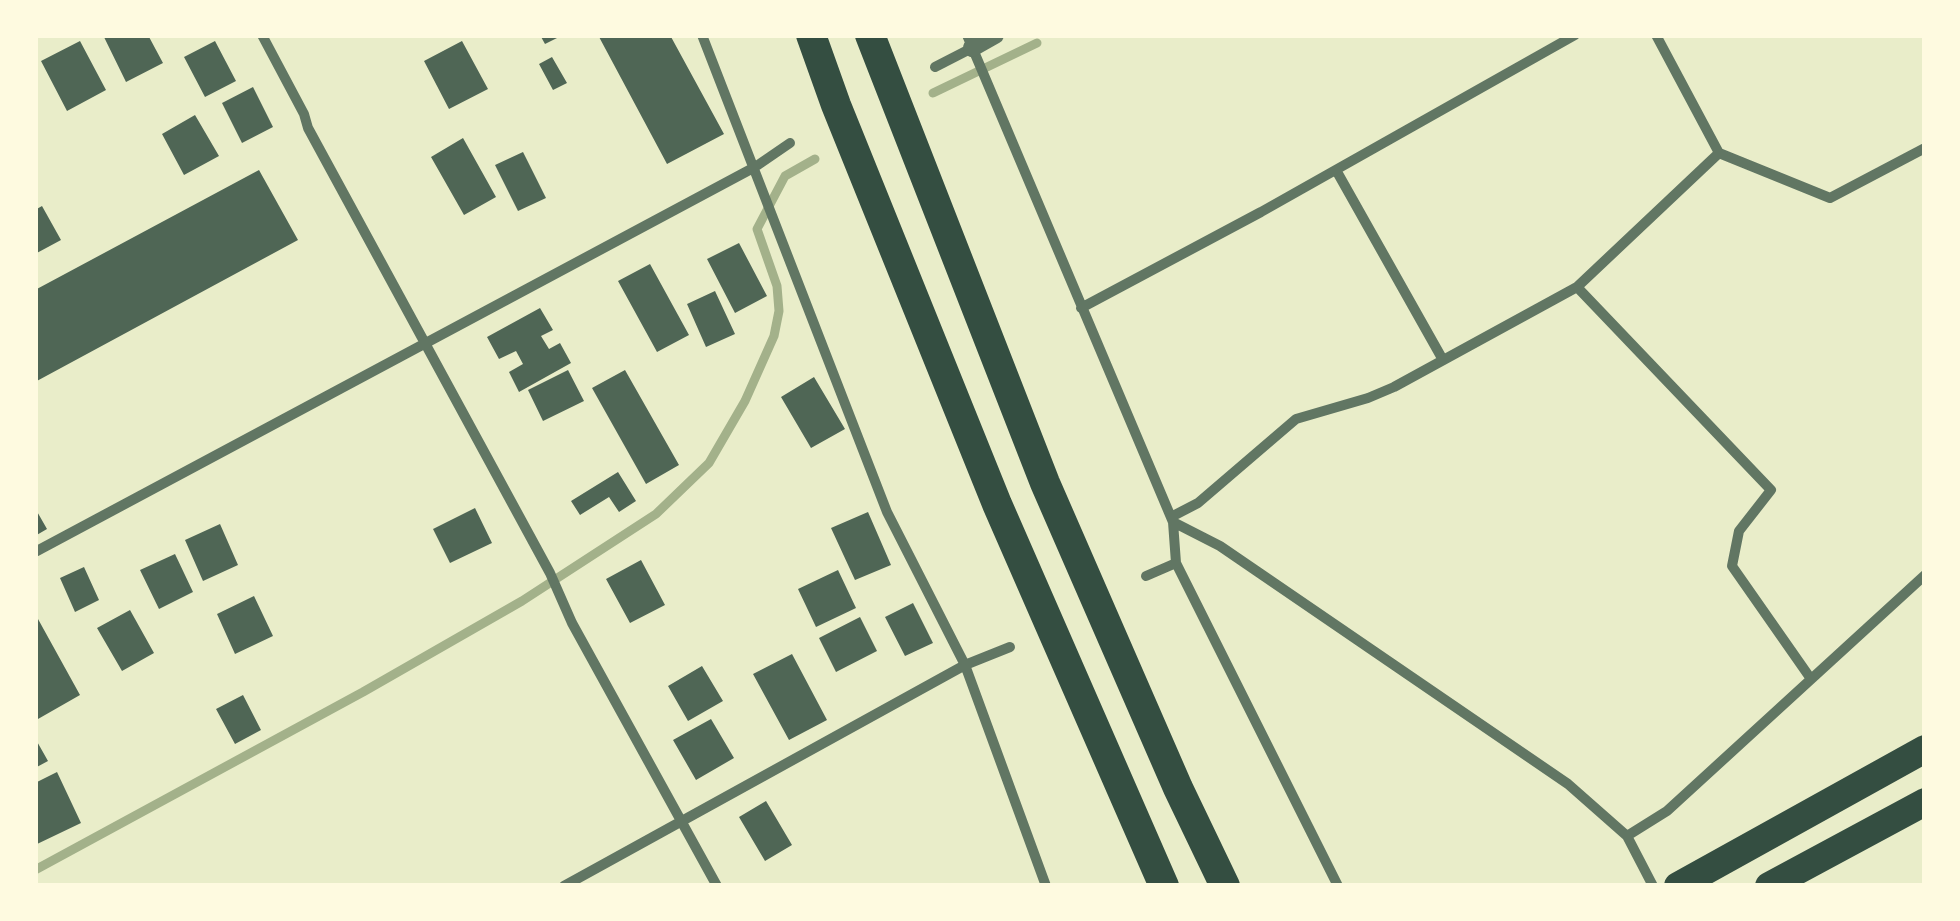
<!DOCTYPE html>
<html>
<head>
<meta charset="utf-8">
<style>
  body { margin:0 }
  #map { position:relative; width:1960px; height:921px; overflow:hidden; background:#e9edc9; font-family:"Playfair Display",serif }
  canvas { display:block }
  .frame { position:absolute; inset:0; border:38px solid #fefae0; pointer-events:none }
</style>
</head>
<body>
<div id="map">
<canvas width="1960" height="921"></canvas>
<div class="frame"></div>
</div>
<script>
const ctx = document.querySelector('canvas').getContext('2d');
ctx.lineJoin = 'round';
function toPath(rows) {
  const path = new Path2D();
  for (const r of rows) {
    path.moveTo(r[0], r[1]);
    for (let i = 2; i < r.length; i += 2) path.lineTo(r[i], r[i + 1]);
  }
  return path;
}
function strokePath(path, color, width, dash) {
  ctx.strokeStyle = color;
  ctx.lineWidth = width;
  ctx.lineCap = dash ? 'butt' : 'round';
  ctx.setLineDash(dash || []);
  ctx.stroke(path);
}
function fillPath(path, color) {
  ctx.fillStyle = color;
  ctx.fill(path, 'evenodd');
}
const stream = toPath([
  [933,93,1037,43],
  [35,870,363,692,522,601,656,514,709,463,745,401,774,336,779,311,777,286,757,229,785,176,815,159]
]);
const building = toPath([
  [103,35,148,35,163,63,126,82],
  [540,35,563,35,545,44],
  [598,35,670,35,724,134,667,164],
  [80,41,106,90,67,111,41,61],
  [215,41,236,81,205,97,184,57],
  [462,41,488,89,449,109,424,61],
  [552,57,567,83,553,90,539,64],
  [253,87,273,127,242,143,222,103],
  [195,115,219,156,184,175,162,134],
  [463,138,496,197,464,215,431,157],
  [523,152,546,198,518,211,495,165],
  [259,170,298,240,35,382,35,290],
  [42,206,61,240,35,254,35,210],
  [739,243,767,296,735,313,707,259],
  [650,264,689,335,657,352,618,281],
  [715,291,735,334,706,347,687,304],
  [540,308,553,330,541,336,549,349,560,343,571,363,519,392,509,372,523,364,516,351,499,359,487,337],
  [568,370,584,401,543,421,528,390],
  [625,370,679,465,646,484,592,388],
  [814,377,845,429,811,448,781,397],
  [618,472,636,501,619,512,609,497,580,515,571,501],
  [35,508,47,529,35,536],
  [475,508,492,543,450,563,433,529],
  [868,512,891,565,855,580,831,528],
  [220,524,238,565,203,581,185,540],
  [175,554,193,592,159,609,140,570],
  [641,560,665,605,630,623,606,579],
  [84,567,99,600,75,612,60,578],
  [838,570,856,608,816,627,798,589],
  [254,596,273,636,235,654,217,614],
  [913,603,933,643,905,656,885,617],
  [130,610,154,653,122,671,97,628],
  [860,617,877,651,836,672,819,638],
  [38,619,80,695,38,719,35,714],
  [792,654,827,720,789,740,753,674],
  [702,666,723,701,688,721,668,686],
  [243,695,261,730,235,744,216,709],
  [711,719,734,758,696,780,673,740],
  [35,738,48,761,35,768],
  [57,772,81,823,35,845,35,783],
  [766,801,792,845,765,861,739,817]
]);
const minor = toPath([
  [262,35,304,114,308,128,550,573,572,623,717,886],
  [702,35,887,512,965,665,1046,886],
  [967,35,1173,522,1176,563,1338,886],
  [1656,35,1719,153,1830,198,1925,148],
  [935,67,972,48],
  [1336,170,1443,360],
  [1577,287,1771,490,1739,531,1732,566,1811,679],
  [1081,308,1261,212,1575,35],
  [1171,517,1198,503,1296,419,1368,398,1394,387,1577,287,1719,153],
  [1173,522,1220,546,1568,784,1627,836,1653,886],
  [35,552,755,167,790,143],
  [1146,576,1176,563],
  [1627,836,1667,811,1925,575],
  [564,886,965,665,1010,647]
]);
const tertiary = toPath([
  [972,48,995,35]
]);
const trunk = toPath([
  [1678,886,1925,749],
  [1769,886,1925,802]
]);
const motorway = toPath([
  [811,35,836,105,997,504,1164,886],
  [870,35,1045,483,1178,788,1225,886]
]);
strokePath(stream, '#a3b18a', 9);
fillPath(building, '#4f6655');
strokePath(minor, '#617663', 10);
strokePath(tertiary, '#617663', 18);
strokePath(trunk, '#344e41', 28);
strokePath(motorway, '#344e41', 30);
</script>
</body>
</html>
